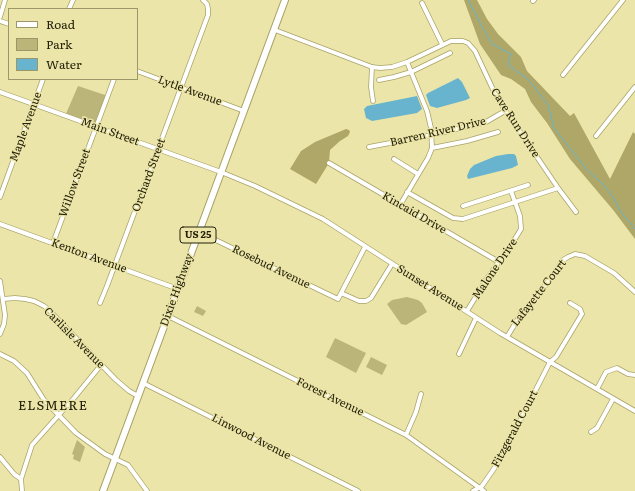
<!DOCTYPE html>
<html>
<head>
<meta charset="utf-8">
<style>
  body { margin:0 }
  #map { position:relative; width:635px; height:491px; overflow:hidden; background:#ece5a9; font-family:Literata,serif }
  canvas { display:block }
  .legend { position:absolute; left:8px; top:8px; width:130px; height:72px; box-sizing:border-box; background:#ece5a9; border:1px solid #9c9669; margin:0; padding:5px 7px; list-style:none; font-size:12px; color:#232008 }
  .legend li { display:flex; align-items:center; gap:8px; height:20px }
  .legend b { width:20px; border:1px solid #9c9669 }
</style>
</head>
<body>
<div id="map">
<canvas width="635" height="491"></canvas>
<ul class="legend">
<li><b style="height:5px;background:#fff"></b>Road</li>
<li><b style="height:11px;background:#bcb579"></b>Park</li>
<li><b style="height:11px;background:#68b4ce"></b>Water</li>
</ul>
</div>
<script>
const ctx = document.querySelector('canvas').getContext('2d');
ctx.lineJoin = 'round';
function fillPath(path, color) {
  ctx.fillStyle = color;
  ctx.fill(path, 'evenodd');
}
function toPath(rows) {
  const path = new Path2D();
  for (const r of rows) {
    path.moveTo(r[0], r[1]);
    for (let i = 2; i < r.length; i += 2) path.lineTo(r[i], r[i + 1]);
  }
  return path;
}
function strokePath(path, color, width, dash) {
  ctx.strokeStyle = color;
  ctx.lineWidth = width;
  ctx.lineCap = dash ? 'butt' : 'round';
  ctx.setLineDash(dash || []);
  ctx.stroke(path);
}
function label(font, color, halo, rows, align = 'center') {
  ctx.font = font + ' Literata,serif';
  ctx.lineWidth = 3;
  ctx.setLineDash([]);
  ctx.textBaseline = 'middle';
  ctx.strokeStyle = halo;
  ctx.fillStyle = color;
  for (const [text, x, y, turn = 0] of rows) {
    ctx.save();
    ctx.translate(x, y);
    ctx.rotate((+turn || 0) * Math.PI / 180);
    ctx.textAlign = isNaN(turn) ? turn : align;
    if (halo) ctx.strokeText(text, 0, 0);
    ctx.fillText(text, 0, 0);
    ctx.restore();
  }
}
const green = toPath([
  [78,86,108,96,96,127,65,116],
  [407,297,418,300,422,303,427,312,406,325,401,324,387,304,392,300],
  [197,306,206,311,203,316,194,312],
  [335,338,366,353,356,373,326,357],
  [371,357,387,365,382,375,366,367],
  [77,440,85,447,80,462,73,459,74,455,72,454]
]);
const forest = toPath([
  [464,0,477,0,487,19,498,34,521,57,527,71,570,116,574,113,610,179,633,132,635,134,635,239,614,211,570,159,547,123,531,102,525,89,511,79,501,75,480,44],
  [346,129,349,130,350,132,348,136,340,141,330,150,329,163,316,184,290,169,301,151,315,142]
]);
const water = toPath([
  [458,78,462,82,470,98,466,100,437,108,430,106,426,95,428,93],
  [417,96,422,109,417,113,372,121,366,118,364,109,367,106],
  [508,154,514,154,516,156,518,165,512,168,468,179,467,176,470,169,474,165,496,156]
]);
const stream = toPath([
  [468,0,484,30,492,44,511,54,508,65,529,80,548,105,554,128,588,171,604,185,613,197,621,212,635,229]
]);
const street = toPath([
  [533,1,534,0],
  [422,3,442,44],
  [69,9,73,0],
  [0,17,5,0],
  [0,21,9,24],
  [275,30,372,67,380,68,392,67,407,62,451,41,463,41,468,43,475,51,497,98,558,188,576,212],
  [372,67,371,87,373,101],
  [137,71,244,111],
  [563,75,623,0],
  [379,80,394,77,411,72,450,53],
  [0,92,221,172,255,186,323,219,500,333,635,411],
  [596,136,635,87],
  [369,147,432,135,486,122,505,111],
  [432,148,467,141,498,132],
  [394,159,418,174],
  [329,163,499,262],
  [407,192,453,218,463,219,558,188],
  [0,197,43,79],
  [400,205,428,158,432,148,431,128,427,111,407,62],
  [463,206,528,185],
  [0,224,178,289],
  [199,232,338,299,365,247],
  [53,243,114,79],
  [0,281,5,315,4,324,0,334],
  [341,293,359,301,366,301,371,298,392,264],
  [3,299,15,298,25,299,34,301,44,306,50,311,115,379,129,391,138,396],
  [100,303,107,286,208,15,208,9,207,4,203,0],
  [467,311,488,277,513,242,521,229,520,216,511,191],
  [168,316,406,435,484,491],
  [507,337,521,314,538,296,563,260,568,257,575,254,585,256,614,273,635,292],
  [0,354,14,361,27,373,44,400,76,433,105,454,128,465,147,491],
  [459,354,476,318],
  [143,383,358,491],
  [597,389,606,372,617,368,628,374,635,375],
  [591,432,597,428,613,399],
  [406,435,416,412,421,394],
  [0,457,14,474,21,479],
  [22,491,21,479,32,445,74,398,101,365],
  [473,491,482,486,500,460,550,362,556,357,582,314,580,309,570,303]
]);
const primary = toPath([
  [103,491,285,0]
]);
const shields = [
  [198,235,36]
];
const shieldNames = [
  ["US 25",198,235]
];
const streetNames = [
  ["Lytle Avenue",190,91,20],
  ["Cave Run Drive",515,123,57],
  ["Maple Avenue",26,127,-70],
  ["Main Street",110,132,20],
  ["Barren River Drive",438,132,-13],
  ["Orchard Street",149,175,-70],
  ["Willow Street",75,183,-70],
  ["Kincaid Drive",414,213,30],
  ["Kenton Avenue",89,256,20],
  ["Rosebud Avenue",271,267,26],
  ["Malone Drive",495,269,-56],
  ["Sunset Avenue",430,288,32],
  ["Dixie Highway",177,290,-70],
  ["Lafayette Court",539,293,-52],
  ["Carlisle Avenue",74,338,45],
  ["Forest Avenue",330,397,26],
  ["Fitzgerald Court",515,429,-62],
  ["Linwood Avenue",251,437,27]
];
const quarterNames = [
  ["ELSMERE",53,406]
];
fillPath(green, '#bcb579');
fillPath(forest, '#aea767');
fillPath(water, '#68b4ce');
strokePath(stream, '#68b4ce', 1);
strokePath(street, '#a9a369', 5.5);
strokePath(primary, '#a9a369', 8);
strokePath(street, '#fff', 4);
strokePath(primary, '#fff', 6);
for (const [x, y, w] of shields) {
  const box = new Path2D();
  box.roundRect(x - w / 2, y - 8, w, 16, 3);
  ctx.fillStyle = '#ece5a9';
  ctx.fill(box);
  strokePath(box, '#232008', 1);
}
label('bold 10px', '#232008', null, shieldNames);
label('11px', '#232008', '#ece5a9', streetNames);
ctx.letterSpacing = '1px';
label('13px', '#232008', '#ece5a9', quarterNames);
ctx.letterSpacing = '0px';
</script>
</body>
</html>
